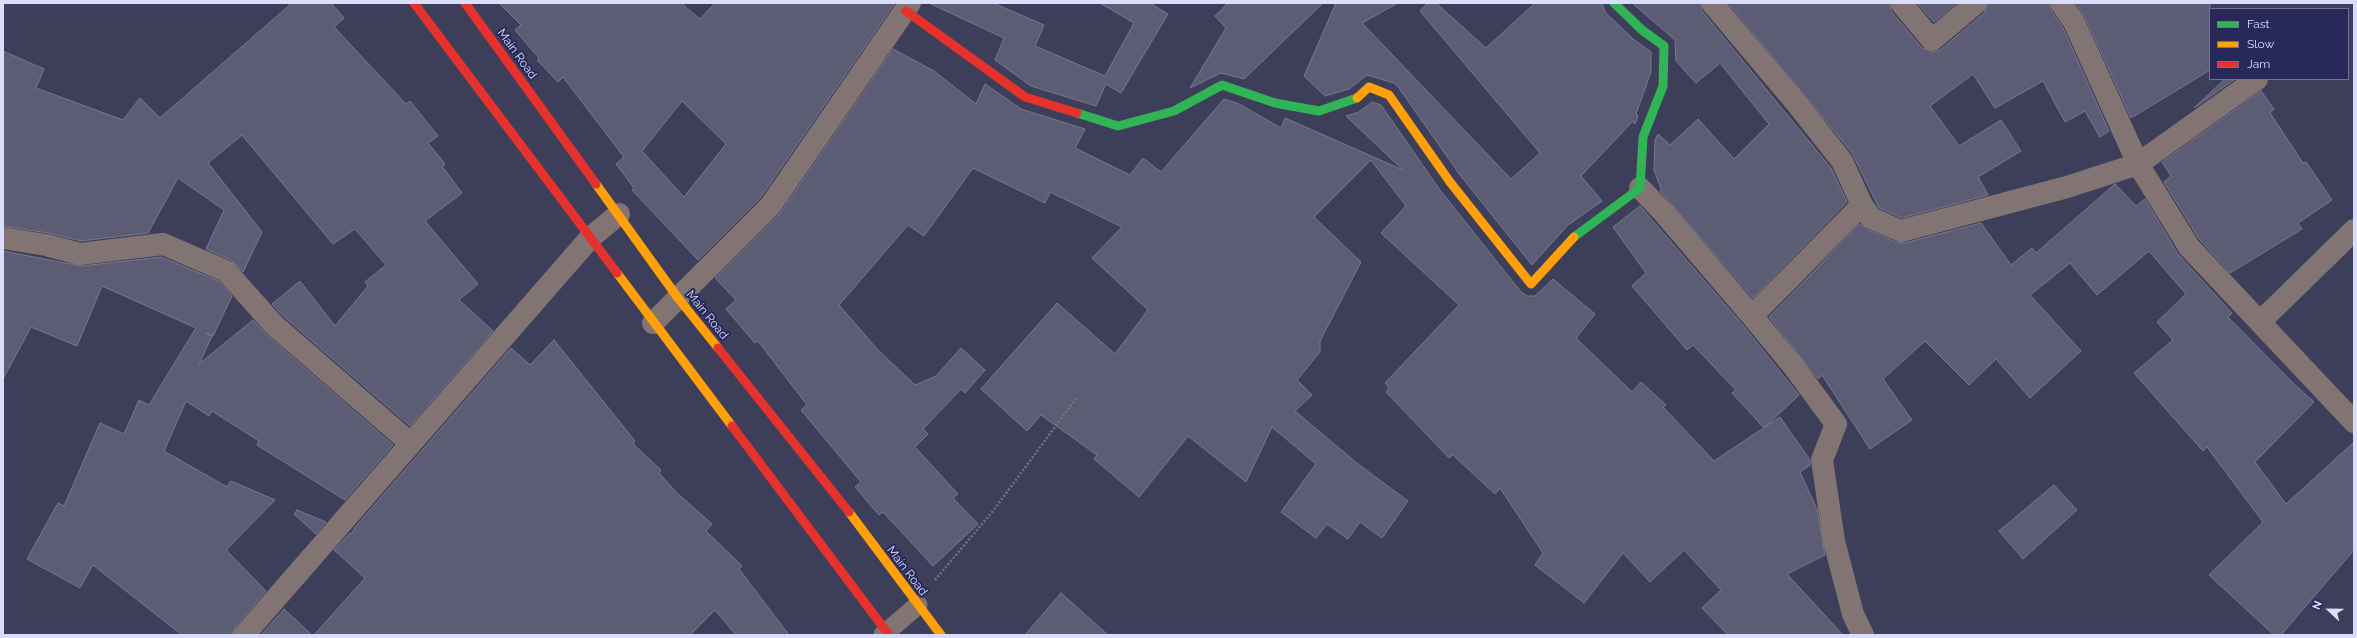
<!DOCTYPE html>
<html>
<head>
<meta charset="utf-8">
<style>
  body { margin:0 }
  #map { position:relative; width:2357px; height:638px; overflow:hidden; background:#3d3e59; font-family:Raleway,sans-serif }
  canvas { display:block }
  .frame { position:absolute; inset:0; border:4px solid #dadefc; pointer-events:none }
  .legend { position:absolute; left:2209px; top:8px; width:140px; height:72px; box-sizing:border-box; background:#282958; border:1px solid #6f719a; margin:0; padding:5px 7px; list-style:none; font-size:12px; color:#dadefc }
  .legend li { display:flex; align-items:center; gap:8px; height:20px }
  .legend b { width:20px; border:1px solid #6f719a }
  .north { position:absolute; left:2309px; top:590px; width:40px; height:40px; -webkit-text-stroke:3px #282958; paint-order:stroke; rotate:292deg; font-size:11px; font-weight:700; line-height:16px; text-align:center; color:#dadefc }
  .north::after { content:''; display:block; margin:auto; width:14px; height:18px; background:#dadefc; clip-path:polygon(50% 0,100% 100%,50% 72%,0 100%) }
</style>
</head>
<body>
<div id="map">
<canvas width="2357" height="638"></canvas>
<div class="frame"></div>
<ul class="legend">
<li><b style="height:5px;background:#30b455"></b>Fast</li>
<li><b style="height:5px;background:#ff9f0a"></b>Slow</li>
<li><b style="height:5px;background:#e5322d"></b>Jam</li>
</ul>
<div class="north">N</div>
</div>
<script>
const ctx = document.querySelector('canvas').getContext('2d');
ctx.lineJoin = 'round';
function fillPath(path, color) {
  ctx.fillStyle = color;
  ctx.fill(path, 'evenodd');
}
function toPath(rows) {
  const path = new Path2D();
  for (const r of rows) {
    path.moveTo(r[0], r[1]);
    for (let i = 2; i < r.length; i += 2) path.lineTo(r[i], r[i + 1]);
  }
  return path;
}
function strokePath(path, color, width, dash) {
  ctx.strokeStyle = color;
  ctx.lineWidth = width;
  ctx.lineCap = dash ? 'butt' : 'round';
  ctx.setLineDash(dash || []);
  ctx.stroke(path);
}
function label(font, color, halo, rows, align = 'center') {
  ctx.font = font + ' Raleway,sans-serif';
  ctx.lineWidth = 4;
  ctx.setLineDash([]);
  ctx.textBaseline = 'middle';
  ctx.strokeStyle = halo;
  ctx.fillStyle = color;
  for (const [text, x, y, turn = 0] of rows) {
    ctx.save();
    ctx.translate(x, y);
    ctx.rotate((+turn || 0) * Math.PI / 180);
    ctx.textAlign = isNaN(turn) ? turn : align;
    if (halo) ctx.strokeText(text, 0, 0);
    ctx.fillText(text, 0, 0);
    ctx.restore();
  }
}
const building = toPath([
  [292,3,331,3,344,18,334,27,406,104,410,101,438,136,428,143,445,164,442,166,462,193,425,221,478,284,459,300,493,331,410,426,283,316,272,304,300,281,335,326,368,286,365,282,386,265,355,229,333,244,242,135,208,163,262,232,243,272,231,260,206,249,224,210,178,178,148,233,81,241,48,233,3,226,3,51,44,69,36,88,123,120,140,98,160,118,292,3],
  [499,3,681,3,700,19,715,3,895,3,761,197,698,260,632,190,634,188,616,164,624,157,563,77,558,82,537,60,539,58,515,30,521,25,499,3],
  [682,101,726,144,684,197,642,151,682,101],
  [929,3,993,3,1044,25,1035,46,1105,76,1134,23,1100,3,1150,3,1168,14,1121,93,1106,84,1096,106,1031,86,995,60,1004,38,929,3],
  [1228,3,1323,3,1244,79,1221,73,1190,88,1226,28,1215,16,1228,3],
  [1336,3,1398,3,1362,23,1511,179,1540,153,1420,11,1428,3,1436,3,1486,48,1535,3,1602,3,1605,12,1633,39,1651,52,1651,72,1636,114,1638,116,1635,124,1633,121,1581,176,1602,201,1568,225,1532,265,1460,175,1399,88,1394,83,1367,75,1349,89,1325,96,1304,76,1336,3],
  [1632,3,1700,3,1702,11,1831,168,1847,202,1753,298,1660,191,1661,189,1654,170,1655,140,1658,134,1670,145,1698,119,1734,159,1769,124,1720,63,1696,83,1676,61,1675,40,1632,3],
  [1728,3,1889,3,1891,11,1922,48,1934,52,1940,50,1984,13,1988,3,2049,3,2051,10,2063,28,2109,131,2100,137,2085,111,2065,122,2043,81,1995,108,1973,74,1930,106,1959,146,2001,120,2021,151,1978,177,1988,195,1902,218,1879,208,1852,153,1728,3],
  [1917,3,1957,3,1934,22,1917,3],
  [2076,3,2210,3,2210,70,2131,118,2085,17,2076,3],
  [893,49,934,71,976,104,985,84,1021,109,1085,129,1075,148,1130,175,1143,158,1161,172,1224,99,1239,104,1281,128,1285,118,1403,170,1346,116,1359,112,1372,102,1381,105,1440,190,1521,292,1527,296,1535,296,1553,279,1595,314,1576,338,1632,392,1641,382,1666,405,1663,407,1714,461,1780,417,1810,460,1810,465,1800,472,1817,509,1825,555,1787,574,1843,635,1728,635,1702,608,1721,590,1684,550,1650,582,1623,553,1584,603,1535,565,1543,553,1500,488,1495,494,1453,455,1449,458,1386,392,1389,387,1385,383,1459,305,1381,233,1406,206,1371,160,1314,217,1361,262,1320,341,1320,352,1297,380,1312,395,1295,411,1358,464,1408,501,1382,538,1360,522,1348,539,1327,524,1316,538,1281,512,1316,464,1272,427,1246,482,1188,436,1139,497,1094,459,1097,455,1041,415,1027,431,981,389,1057,303,1115,354,1148,310,1092,258,1122,227,1050,192,1045,203,973,168,924,236,908,225,839,305,878,350,915,385,936,376,961,348,985,370,965,393,961,389,923,429,928,434,915,447,958,494,953,498,978,524,933,566,883,512,879,515,855,487,861,482,801,410,807,405,758,341,755,343,726,309,736,300,715,278,781,212,893,49],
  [2225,79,2235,79,2194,108,2225,79],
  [2261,91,2274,109,2270,113,2303,163,2306,162,2332,200,2298,223,2302,229,2230,273,2199,239,2164,182,2171,176,2162,162,2261,91],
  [2115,184,2136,206,2145,199,2178,254,2232,313,2228,317,2292,382,2314,402,2255,462,2286,504,2354,442,2354,550,2281,635,2274,635,2209,575,2263,522,2207,447,2203,451,2134,373,2173,340,2157,322,2186,294,2149,251,2097,295,2070,263,2030,295,2081,351,2030,398,1996,359,1969,385,1925,341,1883,379,1912,420,1870,449,1822,375,1818,379,1769,317,1860,224,1866,229,1896,242,1904,243,1981,223,2011,265,2032,248,2036,253,2115,184],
  [1640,206,1742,324,1799,395,1764,428,1732,393,1736,390,1693,345,1687,350,1632,286,1646,273,1613,227,1640,206],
  [3,251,81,266,161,257,219,281,232,296,213,336,206,333,212,336,199,364,253,320,266,334,393,445,345,500,257,445,259,441,212,411,209,416,186,401,164,451,227,487,231,481,275,500,226,550,266,591,235,627,232,635,182,635,93,565,80,588,27,559,58,503,64,506,100,423,124,434,139,400,149,405,196,328,102,286,77,346,31,327,3,379,3,251],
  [554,340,635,441,633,444,661,470,659,473,676,492,712,524,706,531,742,566,739,569,789,635,736,635,715,610,690,635,314,635,365,578,334,550,350,533,351,534,356,526,511,348,530,365,554,340],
  [2054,485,2077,510,2023,559,1999,531,2054,485],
  [297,510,326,522,316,534,294,514,297,510],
  [1061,593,1108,635,1025,635,1061,593],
  [284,609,312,635,261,635,284,609]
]);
const path = toPath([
  [935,580,993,511,1077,397]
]);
const lane = toPath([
  [883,635,918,605]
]);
const street = toPath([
  [1712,3,1797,104,1842,161,1862,205,1871,218,1901,231,2067,187,2138,164,2257,79],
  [1901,3,1932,40,1976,3],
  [2061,3,2074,22,2138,164,2189,247,2354,422],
  [1640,188,1664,213,1752,316,1794,367,1836,424,1822,460,1834,541,1853,614,1863,635],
  [3,238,46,245,80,254,163,244,226,271,274,325,410,443],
  [1752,316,1862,205],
  [2260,322,2354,230],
  [653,323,771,205,910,3],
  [244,635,590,238,619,214]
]);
const fast = toPath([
  [1077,113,1118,126,1174,111,1222,85,1275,103,1319,111,1357,98],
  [1574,237,1640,188,1643,137,1663,86,1664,46,1642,30,1614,3]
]);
const slow = toPath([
  [1357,98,1369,87,1389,95,1450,182,1531,284,1574,237],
  [596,184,678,298,718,348],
  [617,273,732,426],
  [849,512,941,635]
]);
const jam = toPath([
  [414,3,617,273],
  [465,3,596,184],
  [906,11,1025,97,1077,113],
  [718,348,849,512],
  [732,426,889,635]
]);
const streetNames = [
  ["Main Road",517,54,54],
  ["Main Road",707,315,51],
  ["Main Road",907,571,53]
];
fillPath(building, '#5c5d74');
strokePath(building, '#787991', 1);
strokePath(path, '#797178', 2.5, [2, 2]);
strokePath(lane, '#827473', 19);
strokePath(street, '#827473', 22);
strokePath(fast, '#30b455', 9);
strokePath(slow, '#ff9f0a', 9);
strokePath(jam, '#e5322d', 9);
label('12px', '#dadefc', '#282958', streetNames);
</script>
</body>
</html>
